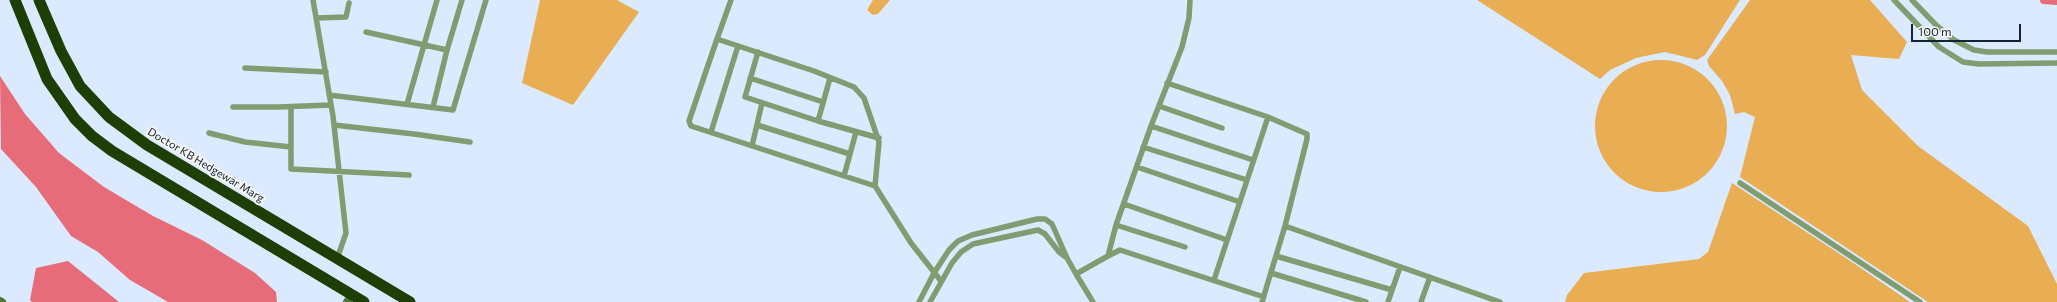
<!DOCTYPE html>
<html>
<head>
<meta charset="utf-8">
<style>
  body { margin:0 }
  #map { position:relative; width:2057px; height:302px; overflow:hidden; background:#dbeafe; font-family:Commissioner,sans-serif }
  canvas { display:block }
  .scale { position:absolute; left:1911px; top:24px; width:110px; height:18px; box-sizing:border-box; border:2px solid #142234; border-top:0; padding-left:5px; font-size:12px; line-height:14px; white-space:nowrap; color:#142234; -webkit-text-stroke:3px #f6f6f6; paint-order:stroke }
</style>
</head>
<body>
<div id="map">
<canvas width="2057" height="302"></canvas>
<div class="scale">100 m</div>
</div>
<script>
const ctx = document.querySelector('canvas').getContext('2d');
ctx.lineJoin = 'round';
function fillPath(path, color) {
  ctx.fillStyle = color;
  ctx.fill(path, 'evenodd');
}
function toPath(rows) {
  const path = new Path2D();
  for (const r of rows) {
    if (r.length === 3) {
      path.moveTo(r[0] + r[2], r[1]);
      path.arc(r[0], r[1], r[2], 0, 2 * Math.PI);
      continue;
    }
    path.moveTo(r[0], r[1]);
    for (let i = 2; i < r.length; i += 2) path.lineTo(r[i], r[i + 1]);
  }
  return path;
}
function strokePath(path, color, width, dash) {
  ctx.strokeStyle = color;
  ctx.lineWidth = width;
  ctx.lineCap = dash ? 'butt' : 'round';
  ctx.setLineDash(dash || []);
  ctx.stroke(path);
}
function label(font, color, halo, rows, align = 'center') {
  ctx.font = font + ' Commissioner,sans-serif';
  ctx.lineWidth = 4;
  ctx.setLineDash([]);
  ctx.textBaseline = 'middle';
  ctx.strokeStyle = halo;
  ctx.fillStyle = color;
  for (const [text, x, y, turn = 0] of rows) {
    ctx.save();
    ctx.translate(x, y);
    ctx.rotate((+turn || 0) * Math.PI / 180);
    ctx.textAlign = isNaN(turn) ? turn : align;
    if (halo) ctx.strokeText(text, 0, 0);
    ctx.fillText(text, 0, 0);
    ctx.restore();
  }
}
const green = toPath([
  [540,0,617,0,639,12,573,105,522,83],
  [873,0,890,0,878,14,873,15,867,10],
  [1477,0,1740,0,1705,55,1697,60,1665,52,1636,58,1610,70,1600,79],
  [1750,0,1870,0,1907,42,1899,59,1851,55,1862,90,1918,146,2028,226,2057,284,2057,302,1928,302,1740,177,1755,117,1744,112,1735,114,1730,95,1722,81,1709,66,1707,60],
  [1661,126,66],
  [1732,183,1855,264,1910,302,1565,302,1567,295,1584,273,1699,259,1708,252]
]);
const water = toPath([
  [0,76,25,114,59,153,104,187,153,216,202,240,255,273,276,292,277,302,168,302,130,280,98,252,71,236,36,187,1,149],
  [68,261,119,302,32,302,30,300,36,268]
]);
const canal = toPath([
  [2044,0,2057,1]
]);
const street = toPath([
  [313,0,333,116,346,233,337,259],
  [731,0,717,39,814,71,854,87,864,98,879,142,875,186,911,243,941,281],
  [1894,0,1939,47,1963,62,1979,64,2057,63],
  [1912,0,1935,24,1954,40,1974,50,1987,52,2057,52],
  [316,18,346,17,349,3],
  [366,32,447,50],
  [717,39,689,121,691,126,875,186],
  [758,52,745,97,818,121],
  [245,68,326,72],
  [750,78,823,102],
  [830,78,818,121,879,138],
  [1167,83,1268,117,1307,134,1307,139,1285,226,1500,302],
  [329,95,453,110,486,0],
  [407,104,437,0],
  [1159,106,1222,128],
  [233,107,278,107,331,105],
  [291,107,291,169,409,175],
  [433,107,447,50,462,0],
  [334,125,414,134,470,142],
  [757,125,850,154],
  [1151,126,1253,160],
  [711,132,738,46],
  [209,133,245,142,291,147],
  [752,146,762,103],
  [1143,147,1247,180],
  [1137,167,1240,202],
  [844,176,856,132],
  [1740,183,1920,302],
  [1124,204,1227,240],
  [1116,225,1185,247],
  [1108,256,1120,250,1264,297],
  [1276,256,1392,290],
  [1271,273,1366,302],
  [1214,280,1268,117],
  [919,302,934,273,949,250,958,241,972,235,1037,219,1045,219,1052,224,1067,258,1076,274],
  [930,302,952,263,961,252,973,244,1038,230,1045,234,1059,252,1067,258],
  [1093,302,1076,274,1108,256,1116,225,1151,126,1182,47,1189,18,1190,0],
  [1262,302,1285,226],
  [1388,302,1400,267],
  [1421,302,1430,277]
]);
const secondary = toPath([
  [0,301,2,302],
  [347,302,352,295]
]);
const highway = toPath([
  [15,0,47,79,75,119,92,136,112,151,364,302],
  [39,0,61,51,80,86,109,117,147,145,410,302]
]);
const streetNames = [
  ["Doctor KB Hedgewar Marg",206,165,31]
];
fillPath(green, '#e9ad53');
fillPath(water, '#e76c7a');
strokePath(canal, '#e76c7a', 8);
strokePath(street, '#809c71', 5.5);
strokePath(secondary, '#4e7636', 8);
strokePath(highway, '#1d3e04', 11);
label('11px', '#142234', '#f6f6f6', streetNames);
</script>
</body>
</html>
